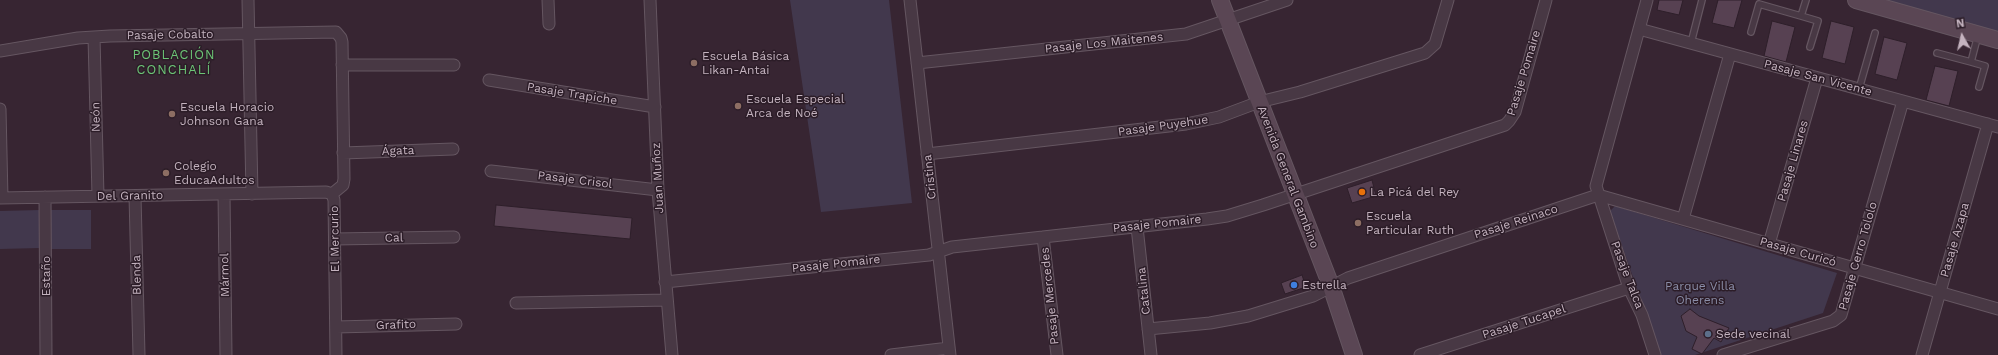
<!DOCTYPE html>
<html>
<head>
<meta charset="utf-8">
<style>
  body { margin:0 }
  #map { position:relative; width:1998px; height:355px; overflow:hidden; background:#372532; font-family:"Work Sans",sans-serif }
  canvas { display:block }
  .north { position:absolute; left:1942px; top:16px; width:40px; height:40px; -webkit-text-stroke:3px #2c1d28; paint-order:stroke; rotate:352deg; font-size:11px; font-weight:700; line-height:16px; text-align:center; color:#c4b3bf }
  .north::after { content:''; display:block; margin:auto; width:14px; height:18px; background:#c4b3bf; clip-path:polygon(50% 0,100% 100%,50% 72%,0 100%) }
</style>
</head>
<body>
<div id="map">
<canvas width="1998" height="355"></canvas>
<div class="north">N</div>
</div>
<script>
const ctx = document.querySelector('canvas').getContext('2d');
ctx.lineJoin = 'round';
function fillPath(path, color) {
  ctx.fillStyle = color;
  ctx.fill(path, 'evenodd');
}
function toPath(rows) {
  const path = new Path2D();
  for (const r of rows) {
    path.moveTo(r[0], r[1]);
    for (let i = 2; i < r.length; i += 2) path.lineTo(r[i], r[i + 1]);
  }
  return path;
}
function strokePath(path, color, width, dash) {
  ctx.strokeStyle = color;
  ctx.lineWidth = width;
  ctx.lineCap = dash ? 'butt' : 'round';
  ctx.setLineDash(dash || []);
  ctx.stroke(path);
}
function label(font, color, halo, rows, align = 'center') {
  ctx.font = font + ' "Work Sans",sans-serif';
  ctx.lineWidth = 3;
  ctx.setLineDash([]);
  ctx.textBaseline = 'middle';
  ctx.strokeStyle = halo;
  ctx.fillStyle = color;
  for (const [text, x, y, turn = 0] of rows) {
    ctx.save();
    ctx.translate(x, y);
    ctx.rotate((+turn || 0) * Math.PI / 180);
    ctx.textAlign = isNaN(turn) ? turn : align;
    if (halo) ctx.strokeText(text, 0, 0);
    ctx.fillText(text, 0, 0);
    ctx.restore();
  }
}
const green = toPath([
  [790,0,889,0,912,203,821,212],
  [1868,0,1998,0,1998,37],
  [1615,206,1837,273,1823,313,1695,355,1660,355,1610,211],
  [40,210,40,248,0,249,0,211],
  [50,210,91,210,91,249,51,249]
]);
const building = toPath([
  [1659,0,1683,0,1679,15,1657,10,1659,0],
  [1718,0,1742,0,1734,28,1712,23,1718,0],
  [1772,21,1795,27,1786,62,1764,56,1772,21],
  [1831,21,1854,27,1845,64,1822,58,1831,21],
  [1884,37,1907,43,1897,80,1875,74,1884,37],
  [1935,66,1958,71,1949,106,1926,100,1935,66],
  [1372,180,1376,196,1352,203,1347,188,1372,180],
  [496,205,632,218,630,239,494,226,496,205],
  [1302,275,1306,287,1285,294,1281,283,1302,275],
  [1690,309,1699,316,1729,328,1721,342,1714,338,1702,354,1692,349,1697,337,1686,331,1681,316,1690,309]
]);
const lane = toPath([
  [1806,0,1801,16,1818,21,1810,47],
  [1751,32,1759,4,1801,16],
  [1978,35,1971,62,1985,66,1979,87],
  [1691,43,1702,0],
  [1937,53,1971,62],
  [1859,89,1875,33]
]);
const street = toPath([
  [248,0,252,194],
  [548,0,549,24],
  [650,0,658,190,672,355],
  [910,0,950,355],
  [1647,0,1596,186,1629,288,1642,315,1655,355],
  [1639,29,1998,127],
  [94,37,98,196],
  [0,51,78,38,110,36,336,32,341,38,342,42,344,179,343,185,332,194],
  [917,63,1186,34,1287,0],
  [342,65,454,65],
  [489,80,655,107],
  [0,109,2,198],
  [343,153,453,149],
  [927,154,1186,124,1219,117,1259,102,1300,92,1425,53,1435,44,1448,0],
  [491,171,658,190],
  [224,194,226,355],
  [332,194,334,200,336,355],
  [1598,195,1998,309],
  [135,196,139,355],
  [45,197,46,355],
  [0,198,326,192,332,194],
  [1683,219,1730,54],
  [1137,227,1151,355],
  [1043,237,1057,355],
  [335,239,454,237],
  [1769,244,1817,78],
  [665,282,929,255,952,247,1207,219,1227,216,1263,205,1505,125,1509,121,1515,112,1546,0],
  [516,303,667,300],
  [336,327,456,324],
  [1148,329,1210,323,1248,316,1313,296,1348,278,1598,195],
  [891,355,949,348],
  [1420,355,1629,288],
  [1723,355,1833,321,1841,315,1903,101],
  [1922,355,1988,124]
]);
const secondary = toPath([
  [1220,0,1331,286,1354,355],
  [1856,0,1998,40]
]);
const markers = [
  [694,63,4,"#8d6e63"],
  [738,106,4,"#8d6e63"],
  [172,114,4,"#8d6e63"],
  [166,173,4,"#8d6e63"],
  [1362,192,4,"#e8710a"],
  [1358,223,4,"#8d6e63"],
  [1294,285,4,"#3f7fe0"],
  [1708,334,4,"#5c6f8a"]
];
const streetNames = [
  ["Pasaje Cobalto",170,35,-1],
  ["Pasaje Los Maitenes",1104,43,-6],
  ["Pasaje Pomaire",1524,73,-73],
  ["Pasaje San Vicente",1818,78,15],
  ["Pasaje Trapiche",572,94,9],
  ["Neón",96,117,-91],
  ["Pasaje Puyehue",1163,126,-8],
  ["Ágata",398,151,-2],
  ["Pasaje Linares",1793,161,-74],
  ["Cristina",930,177,-96],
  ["Avenida General Gambino",1288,177,69],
  ["Juan Muñoz",658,178,-93],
  ["Pasaje Crisol",575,180,7],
  ["Del Granito",130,196,-1],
  ["Pasaje Reinaco",1516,222,-18],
  ["Pasaje Pomaire",1157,224,-6],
  ["Cal",394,238,-1],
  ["El Mercurio",335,239,-91],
  ["Pasaje Azapa",1955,240,-74],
  ["Pasaje Curicó",1798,252,16],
  ["Pasaje Cerro Tololo",1858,256,-74],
  ["Pasaje Pomaire",836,264,-6],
  ["Blenda",137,275,-91],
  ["Mármol",225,275,-91],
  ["Pasaje Talca",1627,275,69],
  ["Estaño",46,276,-90],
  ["Catalina",1144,291,-96],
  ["Pasaje Mercedes",1050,296,-96],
  ["Pasaje Tucapel",1524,322,-18],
  ["Grafito",396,325,-2]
];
const poiNames = [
  ["Escuela Básica",702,56],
  ["Likan-Antai",702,70],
  ["Escuela Especial",746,99],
  ["Arca de Noé",746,113],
  ["Escuela Horacio",180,107],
  ["Johnson Gana",180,121],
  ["Colegio",174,166],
  ["EducaAdultos",174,180],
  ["La Picá del Rey",1370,192],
  ["Escuela",1366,216],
  ["Particular Ruth",1366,230],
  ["Estrella",1302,285],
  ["Sede vecinal",1716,334]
];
const parkNames = [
  ["Parque Villa",1700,286],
  ["Oherens",1700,300]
];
const neighbourhoodNames = [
  ["POBLACIÓN",174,55],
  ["CONCHALÍ",174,70]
];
fillPath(green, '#42384d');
fillPath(building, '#574152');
strokePath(building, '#2e1f2a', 1);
strokePath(lane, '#655661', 8);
strokePath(street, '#655661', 13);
strokePath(secondary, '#655661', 18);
strokePath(lane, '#483844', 5.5);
strokePath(street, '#483844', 11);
strokePath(secondary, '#5a4654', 16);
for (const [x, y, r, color] of markers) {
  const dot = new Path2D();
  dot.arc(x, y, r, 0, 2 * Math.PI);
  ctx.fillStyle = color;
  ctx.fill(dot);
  strokePath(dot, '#2c1d28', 1.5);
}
label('12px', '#c4b3bf', '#2c1d28', streetNames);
label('12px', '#c4b3bf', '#2c1d28', poiNames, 'left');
label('12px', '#8a8da7', '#2c1d28', parkNames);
ctx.letterSpacing = '1px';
label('13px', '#6cc576', '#2c1d28', neighbourhoodNames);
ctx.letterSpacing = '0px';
</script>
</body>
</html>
